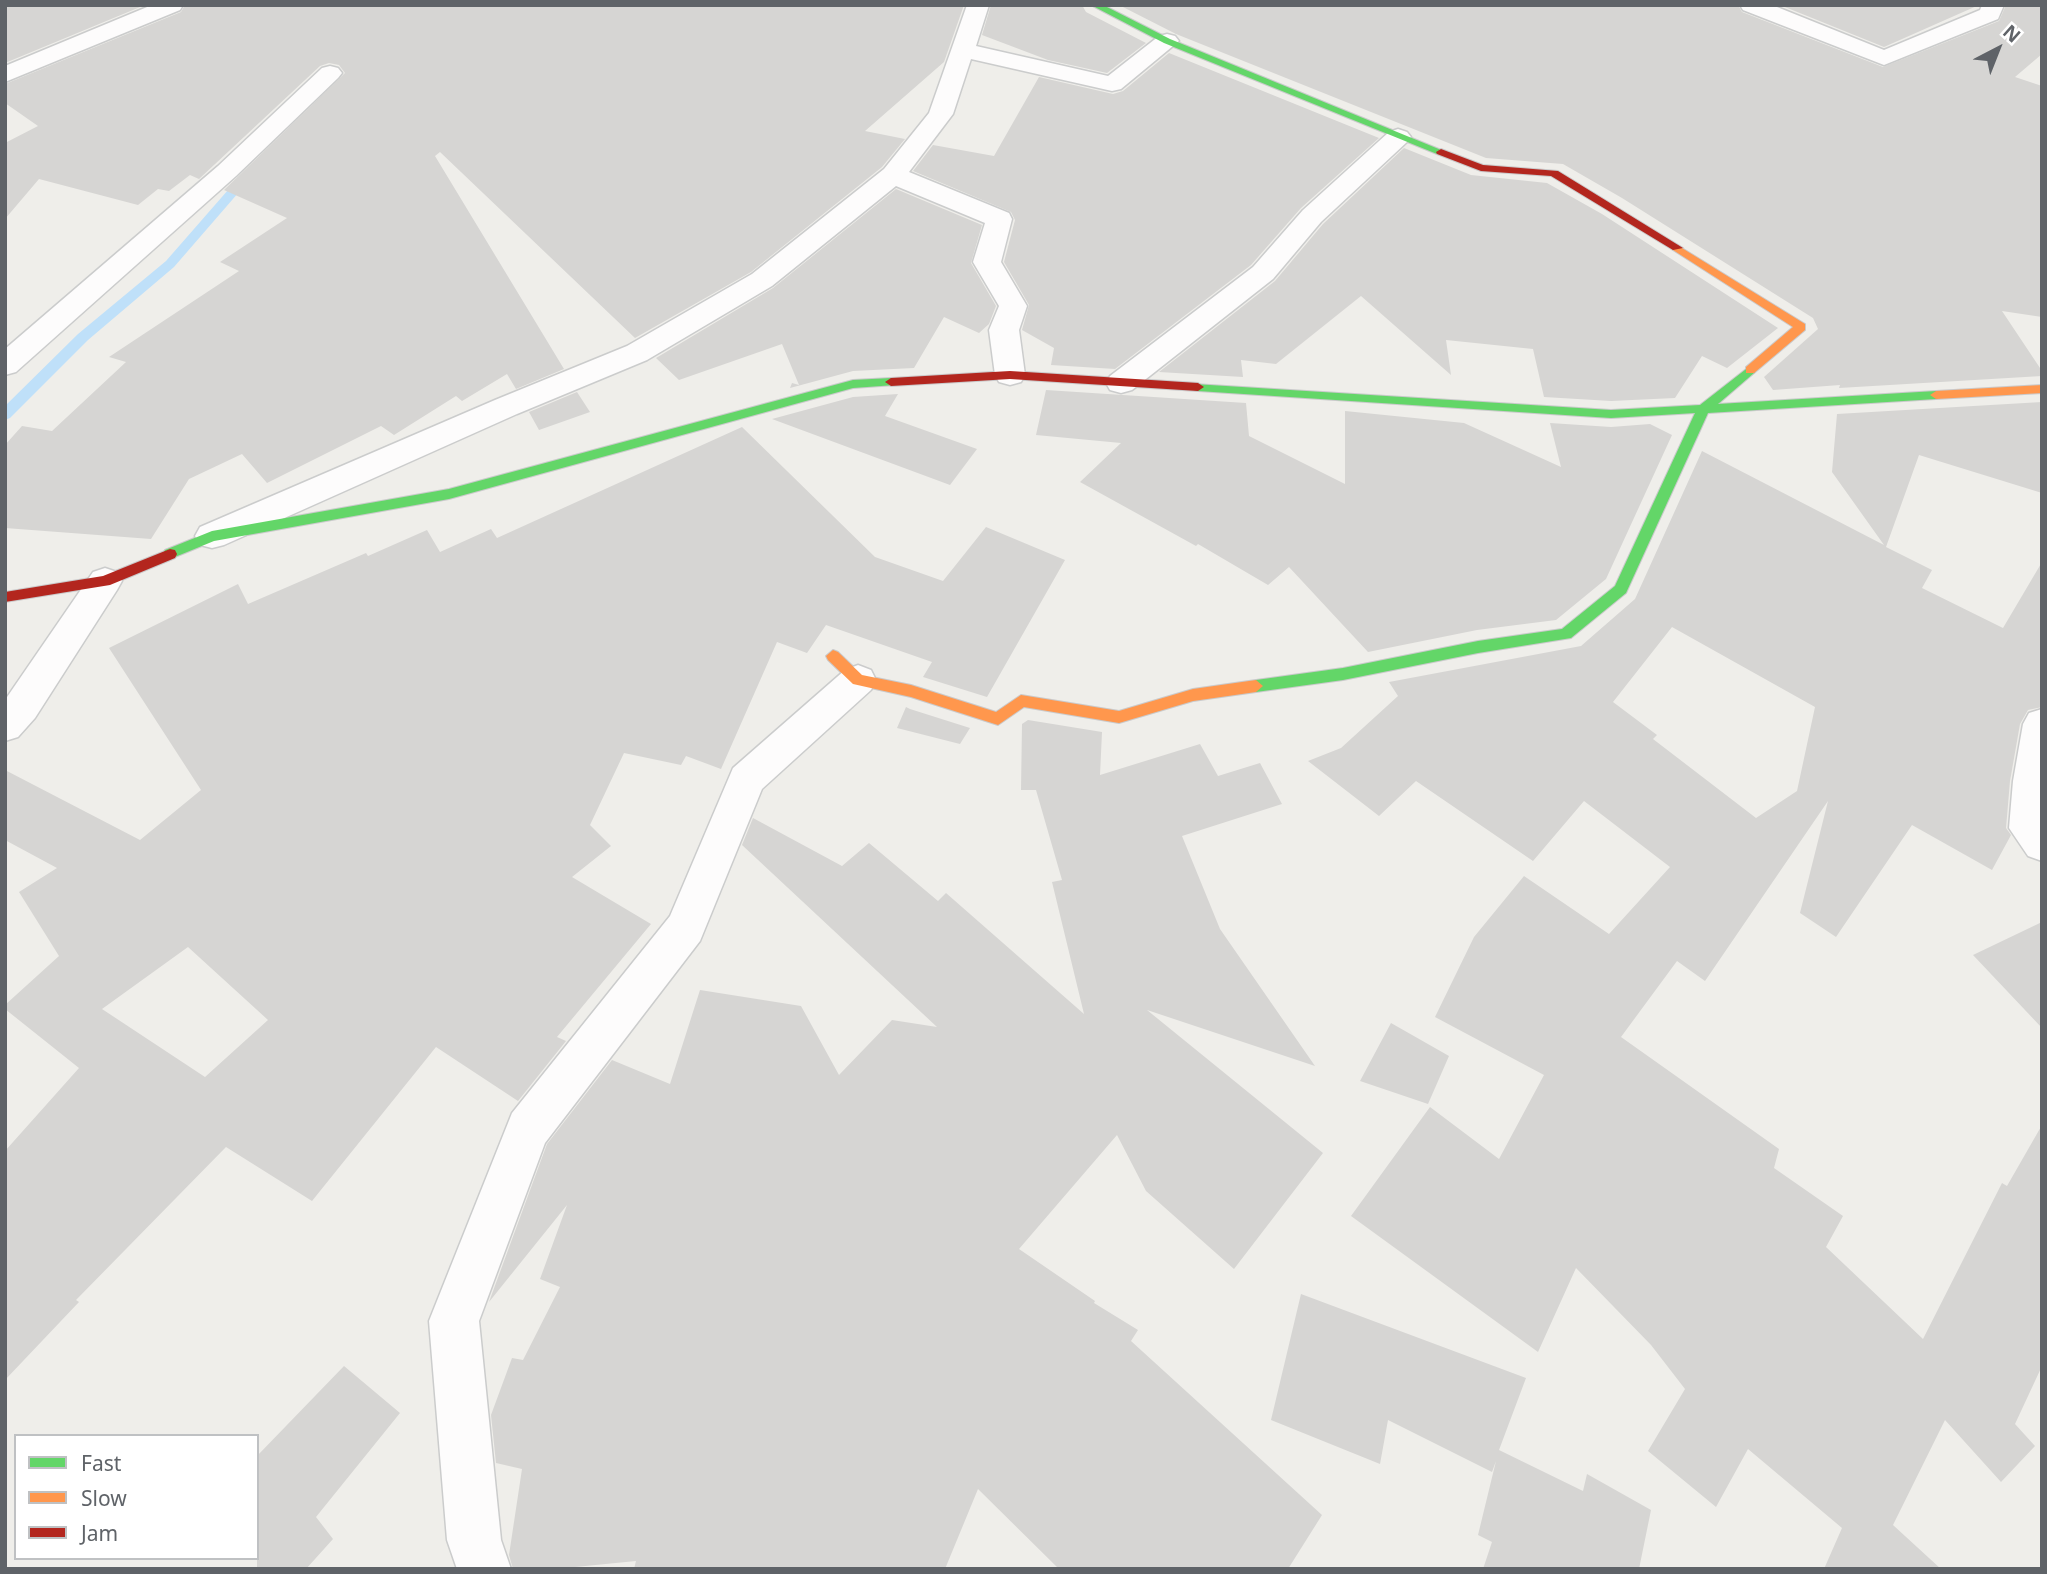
<!DOCTYPE html>
<html>
<head>
<meta charset="utf-8">
<style>
  body { margin:0 }
  #map { position:relative; width:2047px; height:1574px; overflow:hidden; background:#efeeea; font-family:"Noto Sans",sans-serif }
  canvas { display:block }
  .frame { position:absolute; inset:0; border:7px solid #5f6368; pointer-events:none }
  .legend { position:absolute; left:14px; top:1434px; width:245px; height:126px; box-sizing:border-box; background:#fff; border:2px solid #bfc1c3; margin:0; padding:9px 12px; list-style:none; font-size:21px; color:#5f6368 }
  .legend li { display:flex; align-items:center; gap:14px; height:35px }
  .legend b { width:35px; border:2px solid #bfc1c3 }
  .north { position:absolute; left:1963px; top:14px; width:70px; height:70px; -webkit-text-stroke:5px #fff; paint-order:stroke; rotate:42deg; font-size:19px; font-weight:700; line-height:28px; text-align:center; color:#5f6368 }
  .north::after { content:''; display:block; margin:auto; width:24px; height:32px; background:#5f6368; clip-path:polygon(50% 0,100% 100%,50% 72%,0 100%) }
</style>
</head>
<body>
<div id="map">
<canvas width="2047" height="1574"></canvas>
<div class="frame"></div>
<ul class="legend">
<li><b style="height:9px;background:#63d668"></b>Fast</li>
<li><b style="height:9px;background:#ff974d"></b>Slow</li>
<li><b style="height:9px;background:#b3261e"></b>Jam</li>
</ul>
<div class="north">N</div>
</div>
<script>
const ctx = document.querySelector('canvas').getContext('2d');
ctx.lineJoin = 'round';
function toPath(rows) {
  const path = new Path2D();
  for (const r of rows) {
    path.moveTo(r[0], r[1]);
    for (let i = 2; i < r.length; i += 2) path.lineTo(r[i], r[i + 1]);
  }
  return path;
}
function fillPath(path, color) {
  ctx.fillStyle = color;
  ctx.fill(path, 'evenodd');
}
function strokePath(path, color, width, dash) {
  ctx.strokeStyle = color;
  ctx.lineWidth = width;
  ctx.lineCap = dash ? 'butt' : 'round';
  ctx.setLineDash(dash || []);
  ctx.stroke(path);
}
const stream = toPath([
  [242,174,252,177,174,267,88,340,10,418,5,420,5,406,78,334,166,261,242,174]
]);
const building = toPath([
  [5,5,145,5,5,63],
  [185,5,964,5,944,62,865,131,905,139,882,167,751,272,635,338,440,152,435,156,564,369,516,389,507,374,462,401,456,396,394,435,381,426,267,483,242,454,189,479,151,539,5,528,5,445,22,426,52,431,126,362,109,357,239,271,220,262,287,218,224,190,345,73,339,65,329,63,320,66,199,179,190,175,169,191,158,189,138,205,39,179,5,219,5,143,38,126,5,103,5,84,181,12],
  [991,5,1082,5,1086,12,1146,43,1107,73,1048,60,982,35],
  [1119,5,1738,5,1742,12,1883,67,1999,21,2006,5,2042,5,2042,54,2015,77,2042,86,2042,317,2002,311,2042,371,2042,376,1839,388,1840,385,1773,390,1764,377,1818,329,1813,318,1622,198,1563,164,1486,158,1176,34],
  [1780,5,1979,5,1884,47],
  [1169,53,1379,138,1301,208,1251,265,1115,369,1051,365,1054,348,1022,330,1029,305,1004,262,1015,220,1011,212,913,171,933,145,994,156,1039,77,1113,94,1123,91],
  [1404,148,1471,175,1547,183,1602,214,1778,328,1727,368,1702,356,1675,398,1611,401,1544,397,1533,349,1446,340,1451,375,1361,296,1276,364,1241,360,1243,377,1159,372,1275,281,1323,224],
  [896,189,982,225,971,263,996,306,989,324,979,333,944,317,914,368,853,371,790,388,792,383,799,385,782,344,679,380,656,358,773,288],
  [1046,390,1246,403,1249,436,1345,484,1345,411,1464,423,1561,467,1550,423,1611,427,1650,424,1672,435,1606,579,1556,620,1477,630,1368,652,1289,567,1268,585,1198,544,1196,546,1080,482,1121,443,1036,435],
  [577,392,590,412,539,430,529,412],
  [898,394,885,416,977,449,950,485,772,419,853,397],
  [2042,402,2042,493,1919,455,1886,547,1932,570,1922,588,2003,628,2042,562,2042,707,2028,710,2020,724,2010,781,2006,828,2011,835,1992,870,1912,825,1836,937,1800,913,1828,801,1705,981,1677,961,1621,1037,1779,1149,1774,1168,1843,1216,1826,1247,1923,1339,2002,1183,2007,1186,2042,1125,2042,1366,2015,1424,2035,1446,2001,1482,1945,1420,1893,1525,1941,1569,1824,1569,1842,1528,1748,1449,1716,1507,1648,1451,1685,1389,1651,1345,1576,1268,1538,1352,1351,1216,1430,1107,1499,1159,1544,1075,1435,1017,1474,937,1524,876,1609,934,1670,867,1584,801,1533,861,1416,781,1379,816,1308,761,1341,748,1398,696,1389,682,1581,646,1635,599,1702,451,1884,545,1832,472,1837,414],
  [1672,627,1815,707,1797,791,1756,818,1653,739,1657,735,1613,702],
  [742,427,875,557,943,581,986,527,1065,560,987,697,923,677,932,662,826,625,807,653,777,642,721,769,686,756,681,765,624,753,590,825,611,846,572,877,651,924,557,1037,566,1041,518,1101,436,1047,312,1201,226,1147,76,1300,79,1302,5,1380,5,1151,79,1068,5,1009,5,1005,59,956,19,892,57,868,5,840,5,770,140,840,201,790,109,648,238,584,248,604,366,553,368,556,427,530,440,552,491,529,497,538],
  [188,947,268,1020,205,1077,102,1009],
  [906,707,910,709,970,728,960,744,897,728],
  [1028,720,1102,732,1100,775,1200,744,1218,776,1260,763,1282,804,1182,836,1220,929,1315,1066,1147,1010,1323,1153,1234,1269,1146,1191,1117,1135,1019,1249,1095,1301,1094,1303,1138,1330,1131,1341,1322,1515,1288,1569,1059,1569,978,1489,945,1569,634,1569,636,1561,555,1569,513,1569,509,1555,522,1469,496,1463,491,1415,512,1358,523,1360,560,1287,540,1279,567,1205,489,1302,547,1144,612,1060,670,1084,700,990,801,1006,839,1075,892,1020,937,1027,742,845,753,818,842,866,869,843,938,901,946,893,1084,1014,1052,882,1062,880,1036,790,1021,790,1022,724],
  [2042,922,2042,1028,1973,955],
  [1391,1023,1449,1056,1428,1104,1360,1081],
  [1301,1294,1526,1378,1499,1450,1583,1491,1587,1474,1651,1510,1639,1569,1483,1569,1492,1542,1478,1535,1496,1461,1492,1472,1388,1420,1380,1464,1271,1420],
  [344,1366,400,1413,316,1517,333,1539,306,1569,257,1569,257,1456]
]);
const street = toPath([
  [152,5,183,5,180,10,5,82,5,66,152,5],
  [967,5,989,5,976,46,1108,76,1159,36,1167,34,1175,36,1179,41,1121,89,1112,91,971,59,953,114,909,172,1009,213,1012,219,1001,262,1027,306,1019,330,1025,375,1021,382,1010,385,999,382,995,375,989,330,999,306,973,262,985,223,896,186,772,286,647,360,517,414,224,545,212,548,200,545,195,536,200,527,495,400,627,346,752,274,884,169,929,113,967,5],
  [1740,5,1772,5,1884,50,1980,10,1982,5,2004,5,1998,19,1884,65,1743,10,1740,5],
  [330,66,338,68,342,73,338,78,236,176,16,372,5,375,5,349,218,166,322,68,330,66],
  [1398,129,1407,132,1411,137,1407,142,1321,222,1273,279,1132,390,1121,393,1110,390,1106,383,1110,376,1253,267,1303,210,1389,132,1398,129],
  [105,568,117,572,122,581,117,590,35,718,18,737,5,741,5,700,93,572,105,568],
  [858,665,871,670,876,680,871,690,762,789,700,941,545,1143,479,1321,501,1540,511,1569,457,1569,447,1540,429,1321,512,1113,670,916,733,768,845,670,858,665],
  [2042,709,2042,861,2028,856,2009,828,2013,781,2023,724,2029,713,2042,709]
]);
const fast = toPath([
  [1091,5,1103,5,1170,39,1446,152,1437,154,1164,43,1091,5],
  [1750,366,1756,370,1754,373,1718,404,1936,391,1942,395,1936,399,1708,413,1626,593,1571,638,1478,653,1343,680,1256,692,1251,690,1249,686,1256,680,1343,668,1478,641,1562,629,1615,586,1695,413,1611,418,1198,391,1194,390,1194,384,1611,410,1700,405,1750,366],
  [891,378,897,382,895,385,853,388,449,499,214,541,170,559,163,554,165,550,212,531,449,489,853,380,891,378]
]);
const slow = toPath([
  [1677,245,1805,324,1805,330,1754,373,1746,373,1746,367,1793,327,1673,250,1671,248,1677,245],
  [2042,385,2042,393,1936,399,1930,395,1936,391,2042,385],
  [833,650,838,652,862,675,911,685,996,712,1021,695,1119,711,1193,689,1256,680,1263,686,1256,692,1193,701,1119,723,1024,707,998,725,911,697,853,684,828,660,826,656,833,650]
]);
const jam = toPath([
  [1441,149,1483,165,1558,171,1683,248,1673,250,1551,176,1481,171,1437,154,1436,152,1441,149],
  [1010,371,1198,383,1204,387,1198,391,1010,379,891,386,885,382,891,378,1010,371],
  [170,549,175,550,177,554,175,558,110,585,5,602,5,592,103,576,170,549]
]);
fillPath(stream, '#bfe0f9');
fillPath(building, '#d6d5d3');
strokePath(street, '#cbcccc', 3);
strokePath(fast, '#cacacb', 2);
strokePath(slow, '#cacacb', 2);
strokePath(jam, '#cacacb', 2);
fillPath(street, '#fdfcfc');
fillPath(fast, '#63d668');
fillPath(slow, '#ff974d');
fillPath(jam, '#b3261e');
</script>
</body>
</html>
